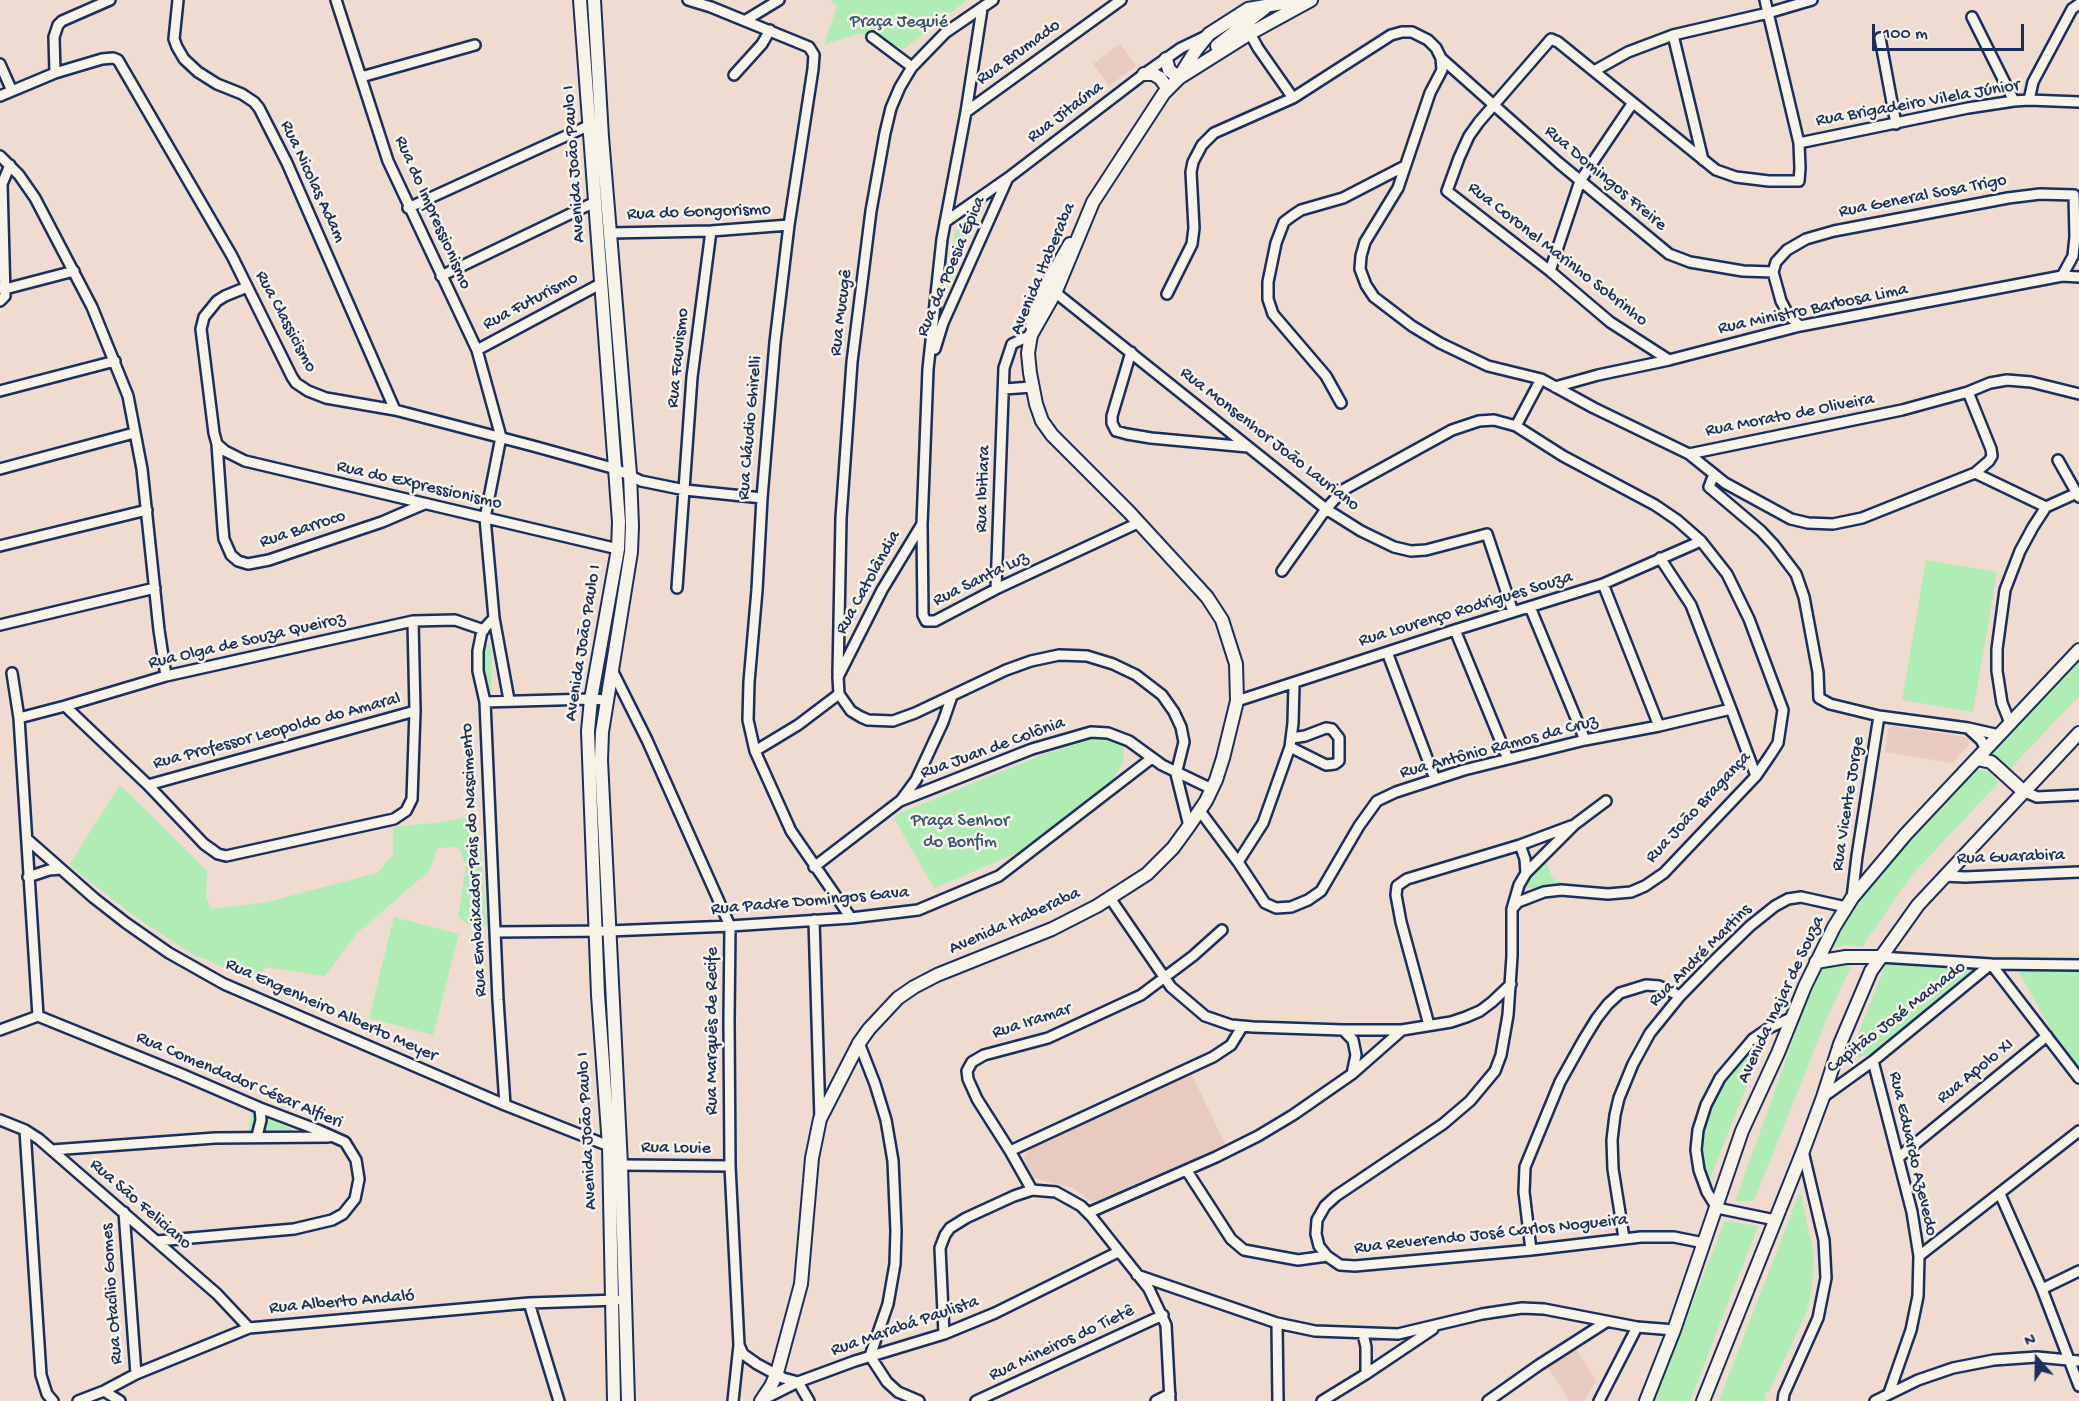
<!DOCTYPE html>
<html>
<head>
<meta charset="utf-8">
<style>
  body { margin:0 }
  #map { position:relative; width:2079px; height:1401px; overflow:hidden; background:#efdbcf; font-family:"Gochi Hand",sans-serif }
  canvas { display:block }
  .north { position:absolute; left:2007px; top:1329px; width:60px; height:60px; -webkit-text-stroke:4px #f7f3e8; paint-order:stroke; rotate:340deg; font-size:16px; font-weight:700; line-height:24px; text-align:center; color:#1b2f5e }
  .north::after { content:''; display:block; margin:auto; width:21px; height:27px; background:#1b2f5e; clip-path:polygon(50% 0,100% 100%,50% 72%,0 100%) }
  .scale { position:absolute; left:1872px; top:24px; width:152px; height:27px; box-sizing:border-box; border:3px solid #1b2f5e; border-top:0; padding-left:8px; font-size:18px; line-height:21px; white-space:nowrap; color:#1b2f5e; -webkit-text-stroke:4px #f7f3e8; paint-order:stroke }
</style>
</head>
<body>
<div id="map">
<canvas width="2079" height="1401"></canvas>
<div class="north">N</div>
<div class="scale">100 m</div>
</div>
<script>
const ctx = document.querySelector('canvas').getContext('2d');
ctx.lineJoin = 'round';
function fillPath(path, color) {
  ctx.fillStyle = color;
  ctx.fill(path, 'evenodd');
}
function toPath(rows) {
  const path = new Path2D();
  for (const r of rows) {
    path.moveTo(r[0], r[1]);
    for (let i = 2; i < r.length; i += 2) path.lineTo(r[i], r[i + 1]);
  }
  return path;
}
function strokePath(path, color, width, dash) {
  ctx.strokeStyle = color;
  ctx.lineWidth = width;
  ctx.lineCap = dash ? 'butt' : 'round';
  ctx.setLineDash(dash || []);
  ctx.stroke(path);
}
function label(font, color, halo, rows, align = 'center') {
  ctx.font = font + ' "Gochi Hand",sans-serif';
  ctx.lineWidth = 5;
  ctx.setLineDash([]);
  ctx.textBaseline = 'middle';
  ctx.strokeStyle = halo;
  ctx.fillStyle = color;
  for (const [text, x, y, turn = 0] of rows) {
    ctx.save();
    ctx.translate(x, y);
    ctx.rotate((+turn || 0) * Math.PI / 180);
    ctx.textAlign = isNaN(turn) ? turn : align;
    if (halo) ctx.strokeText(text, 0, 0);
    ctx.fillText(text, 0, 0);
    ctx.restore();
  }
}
const built = toPath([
  [1120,44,1136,66,1109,86,1093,64],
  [1892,726,1965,737,1969,740,1969,744,1953,763,1885,752,1888,730],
  [1191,1073,1226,1146,1093,1202,1073,1188,1033,1178,1029,1174,1024,1157,1031,1146],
  [1575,1347,1596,1381,1584,1401,1570,1401,1546,1365]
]);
const green = toPath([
  [830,0,967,0,904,49,859,33,824,45,837,6],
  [982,210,967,241,951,282,946,288,955,232],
  [1926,560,1997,572,1973,712,1902,700],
  [489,644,492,652,491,694,483,695,481,648],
  [2079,659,2079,696,2009,770,1990,755],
  [1103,736,1124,746,1123,763,1111,783,1029,848,934,888,894,818,898,814,1050,752],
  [1973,769,1989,771,1999,782,1911,876,1862,947,1844,945,1832,948,1859,900,1880,872],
  [120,785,207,871,206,898,211,909,263,903,377,873,393,855,393,827,444,822,471,816,478,820,487,925,473,928,458,917,466,866,459,847,438,848,429,871,356,934,325,976,265,967,257,983,207,960,207,959,197,957,137,918,69,865],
  [1545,857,1552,878,1572,888,1516,888],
  [394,917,459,934,433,1035,369,1018],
  [1890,953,1992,961,1871,1054,1848,1060],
  [1854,960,1826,1020,1754,1201,1735,1201,1815,980,1822,966],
  [2079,962,2079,1078,2016,968],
  [1768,1033,1709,1181,1698,1165,1700,1124,1738,1054],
  [252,1110,301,1134,248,1133],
  [1800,1191,1814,1255,1812,1287,1807,1311,1769,1392,1765,1393,1766,1401,1719,1401],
  [1725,1221,1758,1226,1690,1401,1654,1401]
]);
const minor = toPath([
  [178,0,174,39,177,47,184,59,198,72,217,84,242,94,254,102,259,108,287,163,395,410],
  [336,0,388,161,477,350,501,437,485,518,494,618,509,700],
  [688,0,711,7,809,47,814,55,813,69,789,225,775,342,762,498,757,590,749,682,748,720,755,751,791,831,851,918],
  [982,9,966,112,942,239,928,369,922,524,882,590,838,677,839,694,851,711,861,717,868,720,893,721,915,713,1006,670,1031,661,1059,655,1087,656,1113,664,1136,675,1162,695,1174,712,1181,727,1184,742,1176,774],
  [1972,17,2014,101],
  [746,20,779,0],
  [1247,28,1258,48,1293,98],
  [1673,35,1703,160],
  [872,37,912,67],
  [1880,38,1896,124],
  [1441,58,1559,163,1669,254,1690,262,1743,271,1773,272],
  [0,64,12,91],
  [1594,71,1628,52,1673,35,1768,13,1812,0],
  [55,73,54,37,58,25,62,21,110,0],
  [734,75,762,44,770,30],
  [361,77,475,45],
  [0,96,55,73,102,59,113,58,118,60,232,256,292,377,296,383,308,391,326,398,395,410,533,446,616,469,641,481,685,490,762,498],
  [2029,100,2033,82,2072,9,2079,4],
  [966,112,1121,0],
  [1799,143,1968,108,2014,101,2029,100,2079,102],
  [0,156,19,175,35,198,92,307,128,396,142,469,159,630,166,676],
  [408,208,590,125],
  [945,222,1008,178,1144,74,1181,48,1206,36],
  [610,233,711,231,789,225],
  [1550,271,1580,181,1632,104],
  [441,276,595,202],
  [247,287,225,296,217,301,204,317,201,329,214,433,217,444,223,529,224,539,231,555,238,561,248,564,269,560,382,522,424,504],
  [0,288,5,289,74,271],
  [1051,289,1326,509,1361,531,1394,547,1411,551,1426,550,1487,534,1513,612],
  [1167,294,1192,244,1194,228,1191,172,1193,162,1202,145,1214,133,1293,98,1391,35,1402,32,1412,32,1428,40,1436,48,1441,58,1442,70,1430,93,1398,188,1365,242,1361,256,1360,269,1366,285,1374,297,1412,326,1440,343,1488,366,1541,379,1594,408,1689,454,1902,410,1968,392,1990,383,2007,380,2031,382,2079,394],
  [0,301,5,296,2,184,10,165],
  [1800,326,1789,316,1781,301,1773,272,1776,262,1787,250,1806,239,1834,231,2008,198,2040,194,2074,195,2075,237,2073,256,2062,276],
  [935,349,943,323,1007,180],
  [477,350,602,283],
  [1131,352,1112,416,1112,423,1116,431,1127,434,1151,438,1248,447],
  [1669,360,1610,322,1550,271,1447,191,1459,158,1469,136,1479,122,1551,39,1558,42,1716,170,1736,177,1769,181,1799,181,1800,168,1799,143,1765,0],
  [1555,387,1598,375,1669,360,1800,326,2062,276,2079,277],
  [1004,389,1032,387],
  [0,391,115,361],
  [1341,403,1326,376,1273,314,1268,299,1268,282,1276,243,1284,222,1292,216,1301,210,1343,198,1403,167],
  [1516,426,1541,379],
  [217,444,225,451,245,461,618,549],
  [1689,454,1725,483,1791,519,1808,523,1833,524,1862,518,1975,473,1989,461,1992,456,1991,449,1968,392],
  [2058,460,2079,497],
  [0,469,134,433],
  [1975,473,2046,507,2077,493],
  [1714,474,1709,487,1761,531,1774,545,1796,574,1804,597,1818,672,1819,698,1830,704,1879,716,1968,728,1999,735],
  [922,526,923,615,926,621,935,621,996,589,1138,523],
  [0,546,147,510],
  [1660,558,1691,605,1731,709],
  [1282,571,1326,509,1343,490,1452,430,1479,421,1494,420,1516,426,1563,456,1655,505,1677,520,1701,541,1727,574,1749,619,1783,710,1778,743,1771,754,1756,776,1664,873,1645,886,1631,892,1608,894,1561,890,1544,892,1518,902,1512,909],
  [1603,584,1659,726],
  [677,588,692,377,711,231],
  [996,589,1004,368,1012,344,1031,335],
  [1530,607,1585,740],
  [494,618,482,631,478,651,478,671,485,702,498,1000,505,1105],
  [0,625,155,588],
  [1455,630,1508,759],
  [1387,652,1435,779],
  [612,670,647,740,730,926,729,1021,730,1166,739,1345,733,1401],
  [12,673,19,718,38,1016],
  [838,674,841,518,852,362,871,211,885,133,891,108,900,87,912,67,945,33,993,0],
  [1237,701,1455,630,1603,584,1701,541],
  [485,702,591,699,606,700],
  [65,706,148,785,204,844,218,854,226,856,394,819,406,811,412,799,415,711,413,621],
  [19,718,65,706,166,676,413,621,455,620,484,630],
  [2010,723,2002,703,1997,671,1997,649,2005,590,2020,551,2033,527,2046,507],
  [1970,730,1981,740,1986,749],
  [1290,747,1326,765,1335,764,1339,761,1339,738,1332,729,1326,728,1305,736,1292,738],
  [755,751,798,725,839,694],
  [1176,774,1189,826],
  [148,785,415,711],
  [2023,791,2037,797,2079,795],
  [902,799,916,780,943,722,952,696],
  [1606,801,1574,825,1526,873,1519,885,1512,909,1512,956,1508,1015,1501,1055,1495,1071,1470,1101,1443,1124,1336,1196,1325,1206,1317,1220,1316,1234,1319,1246,1327,1256,1340,1265,1355,1266,1531,1250,1641,1237,1674,1237,1704,1243],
  [1200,811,1238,862,1265,903,1276,908,1291,907,1308,900,1321,891,1359,826,1377,801,1396,792,1464,770,1585,740,1659,726,1731,709,1756,776],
  [27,839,94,898,126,923,169,953,224,984,505,1105,609,1146],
  [1520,845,1525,859,1526,873],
  [1238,862,1263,823,1290,747,1293,723,1294,684],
  [814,867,900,801,1032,749,1091,732,1108,733,1129,741,1162,765,1212,789],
  [1944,876,1965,877,2079,872],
  [28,877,49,870,61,869],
  [1110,898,1171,987,1205,1016,1231,1025,1253,1027,1343,1030,1402,1030,1451,1022,1466,1017,1480,1011,1492,1002,1511,984],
  [1852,898,1857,856,1879,716],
  [814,920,820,1119],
  [495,932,609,931,730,926,851,918,918,910,999,876,1152,758],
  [1880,957,1991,964,2079,965],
  [1991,964,2079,1078],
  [38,1016,181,1074,260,1108,318,1130,345,1142,356,1160,359,1179,355,1199,343,1214,332,1220,294,1229,157,1241],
  [1429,1025,1401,922,1396,895,1397,886,1407,879,1520,845,1571,826],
  [0,1030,38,1016],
  [1343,1030,1353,1040,1356,1055,1352,1074],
  [859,1043,875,1084,886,1120,893,1161,896,1231,895,1264,888,1304,870,1356,887,1382,898,1392,919,1401],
  [1873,1061,1912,1212,1919,1256,1918,1296,1911,1330,1889,1393],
  [1823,1097,1873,1061,1991,964],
  [0,1120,25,1130,39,1139,217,1294,249,1328],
  [25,1130,41,1375,47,1394,53,1401],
  [257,1136,261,1120,260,1108],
  [52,1150,215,1138,328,1137],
  [1010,1151,1213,1057,1231,1045,1242,1027],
  [1899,1157,2047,1036],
  [621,1165,730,1166],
  [1187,1171,1231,1239,1244,1250,1298,1260,1327,1256],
  [1032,1190,1010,1151,977,1099,968,1079,967,1071,972,1062,984,1055,1048,1038,1141,995,1193,956,1222,930],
  [2000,1194,2042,1289,2079,1386],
  [124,1212,136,1374],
  [1088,1213,1216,1157,1258,1136,1293,1115,1352,1074,1402,1030],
  [1775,1220,1717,1208,1707,1192,1699,1170,1696,1150,1698,1130,1706,1105,1720,1078,1753,1039,1769,1028,1793,1017],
  [1624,1238,1613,1169,1612,1140,1615,1115,1619,1098,1633,1064,1650,1033,1680,996,1714,961,1750,926,1775,906,1788,899,1801,897,1846,907],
  [1531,1250,1524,1192,1525,1167,1560,1082,1584,1039,1597,1018,1608,1004,1620,993,1646,985,1659,986,1680,996],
  [1919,1256,2079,1131],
  [1137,1275,1277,1323,1315,1331,1398,1334,1482,1314,1522,1308,1544,1309,1637,1327,1674,1330],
  [2042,1289,2079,1271],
  [529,1303,559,1401],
  [1277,1323,1278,1401],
  [944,1334,940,1248,945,1235,950,1228,966,1218,1014,1196,1032,1190,1056,1192,1081,1206,1091,1216,1149,1289,1166,1325,1170,1401],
  [1363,1334,1366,1347,1366,1374],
  [739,1345,743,1354,757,1364,783,1378,798,1382],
  [798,1382,809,1401],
  [104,1391,120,1401],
  [764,1399,798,1382,855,1361,944,1334,995,1313,1118,1252],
  [78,1401,104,1391,136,1374,249,1328,529,1303,617,1300],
  [976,1401,1163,1315],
  [1156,1401,1170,1394],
  [1322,1401,1366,1374,1433,1329],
  [1488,1401,1539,1365,1606,1322],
  [1599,1401,1637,1327],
  [1783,1401,1784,1394,1818,1318,1826,1278,1824,1240,1803,1151],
  [1875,1401,1918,1380,1953,1368,1994,1360,2037,1357,2079,1361]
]);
const major = toPath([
  [580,0,619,522,618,549,591,699,588,731,598,995,609,1146,614,1401],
  [594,0,602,137,630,474,632,526,631,552,602,732,601,760,621,1165,628,1401],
  [1217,46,1266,7],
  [1166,59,1169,70,1179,78],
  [1144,74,1153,74,1160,78,1168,89],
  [1181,74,1196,50,1209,34,1248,9,1282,3,1302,3],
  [1032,326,1035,311,1046,286,1070,244],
  [1977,759,1991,762,2023,791],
  [1816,962,1846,957,1880,957],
  [761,1401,771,1386,777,1373,801,1284,812,1158,820,1119,859,1043,869,1029,898,998,914,987,937,975,1052,929,1097,906,1147,874,1173,848,1189,826,1206,801,1216,780,1223,758,1237,701,1236,664,1222,620,1207,597,1129,512,1052,435,1042,421,1036,404,1030,373,1028,353,1031,335,1056,291,1093,202,1164,93,1179,78,1249,34,1311,0],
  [1646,1401,1674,1330,1742,1131,1778,1053,1805,986,1834,927,1852,898,1906,834,2079,650],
  [1703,1401,1803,1151,1823,1097,1840,1044,1871,971,1918,905,2079,733]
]);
const parkNames = [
  ["Praça Jequié",899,23],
  ["Praça Senhor",960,822],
  ["do Bonfim",960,843]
];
const streetNames = [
  ["Rua Brumado",1019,53,-36],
  ["Rua Brigadeiro Vilela Júnior",1918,104,-10],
  ["Rua Jitaúna",1066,113,-37],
  ["Avenida João Paulo I",575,164,-94],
  ["Rua Domingos Freire",1605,179,40],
  ["Rua Nicolas Adam",312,182,65],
  ["Rua General Sosa Trigo",1923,197,-11],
  ["Rua do Impressionismo",432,213,66],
  ["Rua do Gongorismo",699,213,-2],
  ["Rua Coronel Marinho Sobrinho",1557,255,38],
  ["Rua da Poesia Épica",952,267,-67],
  ["Avenida Itaberaba",1044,269,-67],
  ["Rua Futurismo",531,302,-28],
  ["Rua Ministro Barbosa Lima",1813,310,-12],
  ["Rua Mucugê",842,313,-83],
  ["Rua Classicismo",285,322,62],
  ["Rua Fauvismo",679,358,-84],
  ["Rua Morato de Oliveira",1790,416,-11],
  ["Rua Cláudio Ghirelli",751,428,-85],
  ["Rua Monsenhor João Lauriano",1269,440,38],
  ["Rua do Expressionismo",419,486,13],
  ["Rua Ibitiara",984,489,-88],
  ["Rua Barroco",303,530,-18],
  ["Rua Santa Luz",981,580,-26],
  ["Rua Catolândia",869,583,-61],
  ["Rua Lourenço Rodrigues Souza",1466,610,-17],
  ["Rua Olga de Souza Queiroz",247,642,-13],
  ["Avenida João Paulo I",584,643,-81],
  ["Rua Professor Leopoldo do Amaral",277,732,-15],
  ["Rua Antônio Ramos da Cruz",1499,748,-15],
  ["Rua Juan de Colônia",993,749,-20],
  ["Rua Vicente Jorge",1849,804,-81],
  ["Rua João Bragança",1699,808,-47],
  ["Rua Guarabira",2011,858,-2],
  ["Rua Embaixador Pais do Nascimento",475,860,-93],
  ["Rua Padre Domingos Gava",810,902,-5],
  ["Avenida Itaberaba",1015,922,-24],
  ["Rua André Martins",1701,956,-45],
  ["Avenida Inajar de Souza",1782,1000,-65],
  ["Rua Engenheiro Alberto Meyer",331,1011,24],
  ["Capitão José Machado",1897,1018,-38],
  ["Rua Iramar",1032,1022,-18],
  ["Rua Marquês de Recife",713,1031,-90],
  ["Rua Apolo XI",1976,1072,-39],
  ["Rua Comendador César Alfieri",239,1081,23],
  ["Avenida João Paulo I",588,1131,-93],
  ["Rua Louie",676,1149,1],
  ["Rua Eduardo Azevedo",1912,1154,77],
  ["Rua São Feliciano",140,1205,41],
  ["Rua Reverendo José Carlos Nogueira",1491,1235,-6],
  ["Rua Otacílio Gomes",113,1294,-94],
  ["Rua Alberto Andaló",342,1303,-5],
  ["Rua Marabá Paulista",905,1327,-19],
  ["Rua Mineiros do Tietê",1062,1344,-25]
];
fillPath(built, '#e9cabe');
fillPath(green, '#b0edb4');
strokePath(minor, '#1b2f5e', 14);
strokePath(major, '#1b2f5e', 16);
strokePath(minor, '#f7f3e8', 9);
strokePath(major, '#f7f3e8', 12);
label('18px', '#39556f', '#f7f3e8', parkNames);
label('18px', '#1b2f5e', '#f7f3e8', streetNames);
</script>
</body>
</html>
